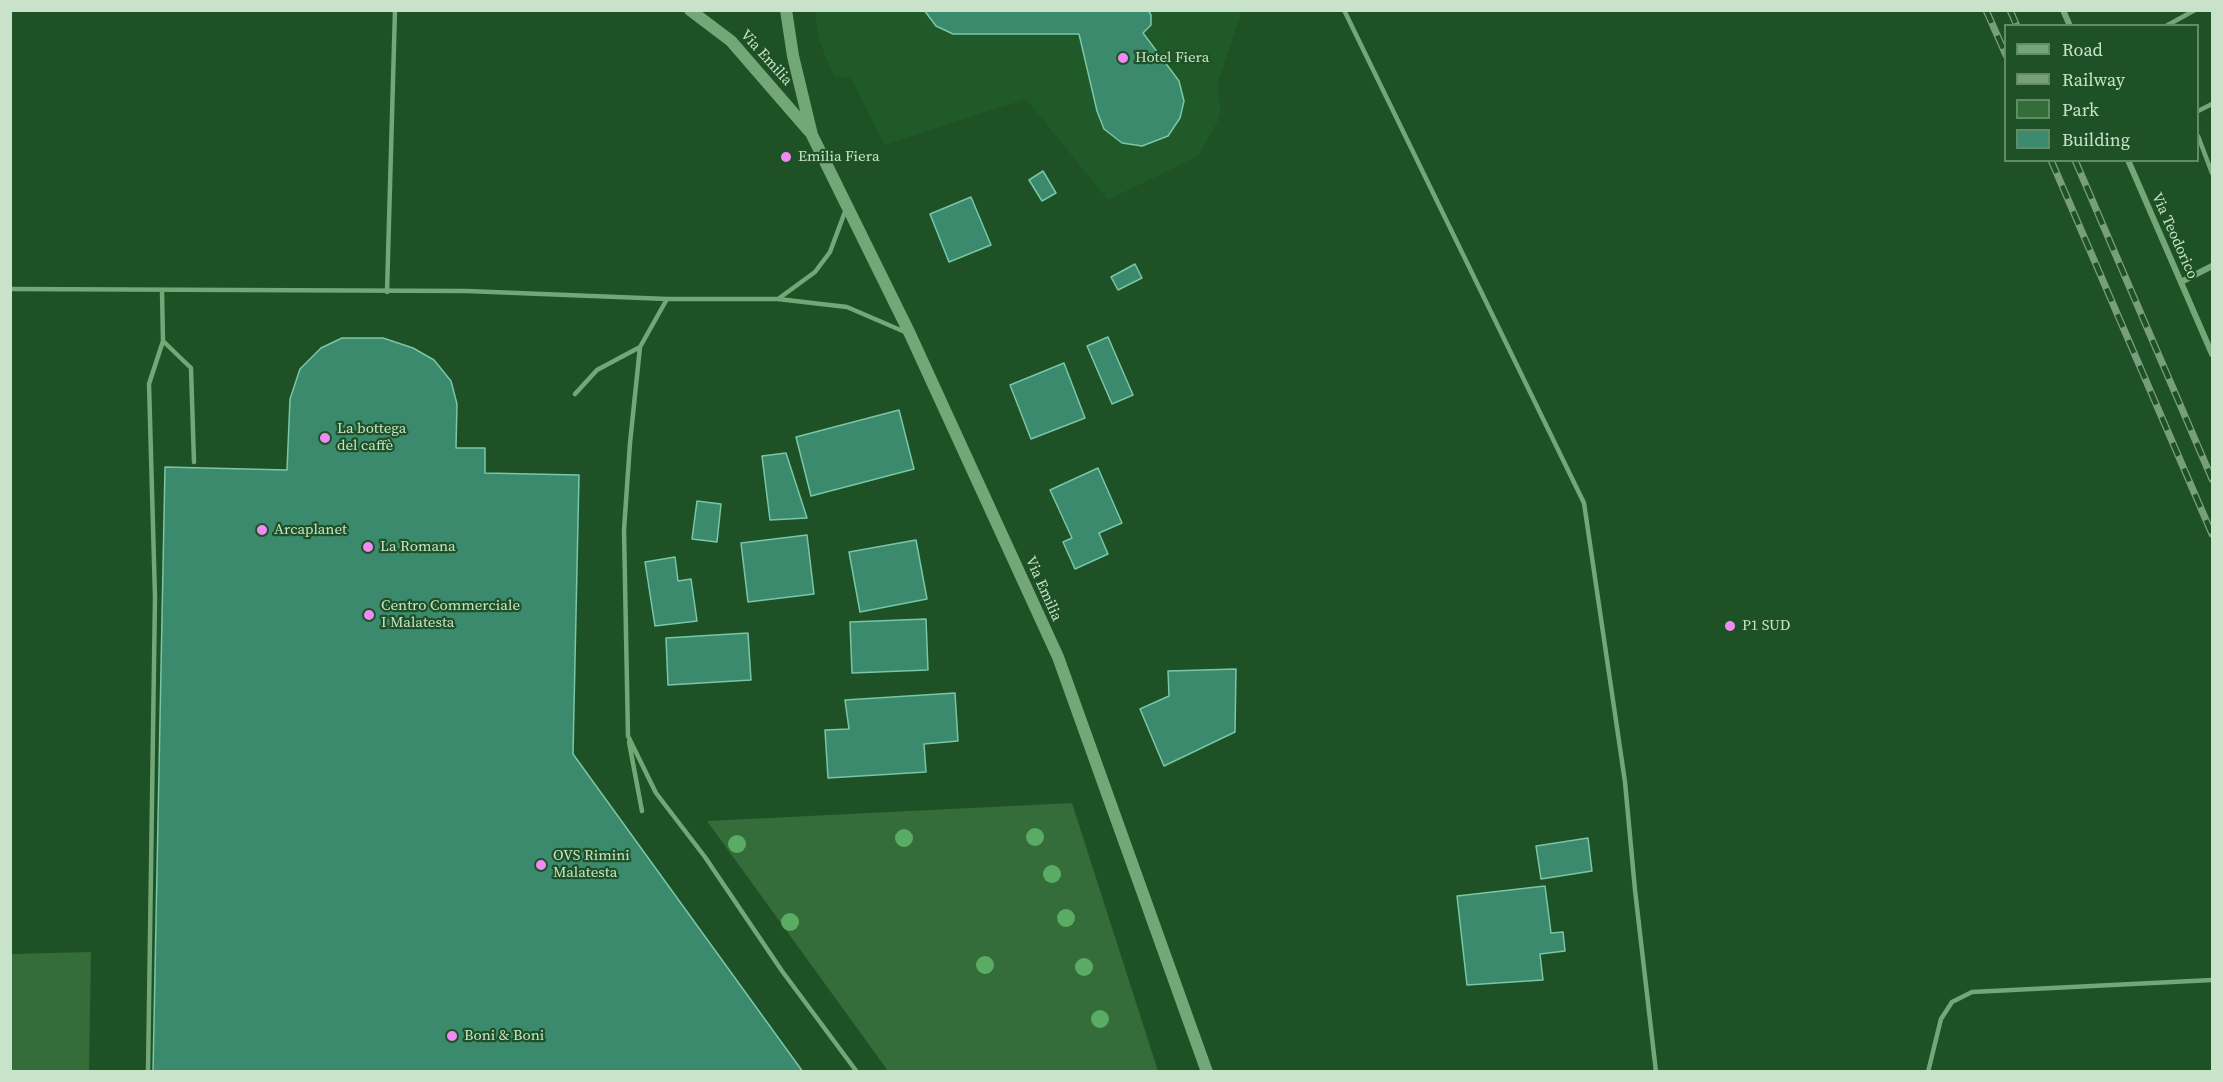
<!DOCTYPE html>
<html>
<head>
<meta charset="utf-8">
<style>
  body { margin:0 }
  #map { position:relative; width:2223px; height:1082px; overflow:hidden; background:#1e5125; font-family:"Source Serif 4",serif }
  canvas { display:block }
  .frame { position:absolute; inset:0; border:12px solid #c8e3ca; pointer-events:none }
  .legend { position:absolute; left:2004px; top:24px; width:195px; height:138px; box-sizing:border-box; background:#1e5125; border:2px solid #628b67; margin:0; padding:8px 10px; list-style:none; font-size:18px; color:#c8e3ca }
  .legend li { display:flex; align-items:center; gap:12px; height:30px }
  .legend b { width:30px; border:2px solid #628b67 }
</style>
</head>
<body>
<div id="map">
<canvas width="2223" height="1082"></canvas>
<div class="frame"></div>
<ul class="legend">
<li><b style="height:8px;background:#73a777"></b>Road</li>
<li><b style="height:8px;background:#789e7c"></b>Railway</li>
<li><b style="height:16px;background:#346c3a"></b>Park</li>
<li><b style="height:16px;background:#3b8a6d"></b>Building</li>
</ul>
</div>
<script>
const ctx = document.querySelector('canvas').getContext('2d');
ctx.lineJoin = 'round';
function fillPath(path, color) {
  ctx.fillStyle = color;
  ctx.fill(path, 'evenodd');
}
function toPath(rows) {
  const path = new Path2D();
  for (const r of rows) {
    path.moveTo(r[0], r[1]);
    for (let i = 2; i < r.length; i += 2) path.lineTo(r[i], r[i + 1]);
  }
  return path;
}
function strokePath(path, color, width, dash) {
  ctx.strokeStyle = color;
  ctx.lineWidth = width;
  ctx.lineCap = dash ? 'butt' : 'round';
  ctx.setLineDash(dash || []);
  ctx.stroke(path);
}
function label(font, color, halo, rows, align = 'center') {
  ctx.font = font + ' "Source Serif 4",serif';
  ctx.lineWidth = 4.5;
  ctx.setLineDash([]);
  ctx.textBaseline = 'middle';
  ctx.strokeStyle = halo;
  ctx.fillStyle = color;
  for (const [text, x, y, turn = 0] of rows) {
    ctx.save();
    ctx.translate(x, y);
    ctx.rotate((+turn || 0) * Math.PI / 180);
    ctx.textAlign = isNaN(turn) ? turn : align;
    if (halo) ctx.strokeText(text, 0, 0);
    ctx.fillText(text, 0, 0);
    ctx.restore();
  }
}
const built = toPath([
  [815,11,1242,11,1217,86,1221,111,1217,123,1198,156,1108,200,1026,99,884,145,850,77,834,77,818,38]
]);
const green = toPath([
  [1072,803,1158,1071,888,1071,707,821],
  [91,952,89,1071,11,1071,11,954]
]);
const building = toPath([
  [924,10,1148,10,1151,15,1151,25,1143,33,1179,81,1184,101,1180,118,1168,136,1142,146,1122,143,1104,129,1097,111,1079,34,953,34,936,26,924,10],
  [1043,171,1056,193,1042,201,1029,180,1043,171],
  [971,197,991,245,949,262,930,214,971,197],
  [1135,264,1142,278,1118,290,1111,277,1135,264],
  [1108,337,1133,395,1112,404,1087,346,1108,337],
  [342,338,383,338,413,348,434,360,451,381,457,404,456,448,485,448,485,473,579,475,573,754,803,1072,153,1072,165,467,287,470,290,399,300,369,321,348,342,338],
  [1064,363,1085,418,1031,439,1010,385,1064,363],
  [899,410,914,469,811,496,796,437,899,410],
  [786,453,807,518,770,520,762,456,786,453],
  [1098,468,1122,523,1099,533,1108,554,1075,569,1063,542,1072,538,1050,490,1098,468],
  [697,501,721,504,717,542,692,539,697,501],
  [807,535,814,594,748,602,741,543,807,535],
  [916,540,927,599,860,612,849,552,916,540],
  [675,557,678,581,691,579,697,621,655,626,645,562,675,557],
  [926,619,928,670,852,673,850,622,926,619],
  [748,633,751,680,668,685,666,638,748,633],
  [1236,669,1235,732,1164,766,1140,709,1169,696,1168,671,1236,669],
  [955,693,958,741,924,744,926,772,828,778,825,730,849,729,845,700,955,693],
  [1588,838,1592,871,1541,879,1536,846,1588,838],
  [1545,886,1551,933,1563,932,1565,951,1540,954,1543,980,1467,985,1457,896,1545,886]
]);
const service = toPath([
  [1344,10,1584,503,1625,782,1635,890,1656,1072],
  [2166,26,2195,10],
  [2198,111,2212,104],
  [2198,136,2212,173],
  [10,289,467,291,667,299,778,299,847,307,905,332],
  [387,292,395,10],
  [667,299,640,347,630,443,624,530,628,736,656,793,705,857,782,971,857,1072],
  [778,299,815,272,830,252,846,209],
  [163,341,191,368,194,462],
  [575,394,597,370,640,347],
  [629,742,642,811],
  [148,1072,155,597,149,384,163,341,162,291],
  [1928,1072,1941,1019,1952,1002,1972,992,2212,980]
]);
const minor = toPath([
  [2063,10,2070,26],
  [2128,160,2212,354],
  [2181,282,2212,266]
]);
const secondary = toPath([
  [690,10,731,41,809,131],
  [786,10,793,56,812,135,910,334,1058,657,1207,1072]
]);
const rail = toPath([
  [1986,10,2006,55],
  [2010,10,2017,26],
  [2051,160,2212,534],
  [2075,160,2212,479]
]);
const trees = [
  [1035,837],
  [904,838],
  [737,844],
  [1052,874],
  [1066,918],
  [790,922],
  [985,965],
  [1084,967],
  [1100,1019]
];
const markers = [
  [1123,58,6,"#f18af4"],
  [786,157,6,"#f18af4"],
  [325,438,6,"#f18af4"],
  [262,530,6,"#f18af4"],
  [368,547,6,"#f18af4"],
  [369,615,6,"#f18af4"],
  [1730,626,6,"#f18af4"],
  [541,865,6,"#f18af4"],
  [452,1036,6,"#f18af4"]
];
const streetNames = [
  ["Via Emilia",766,58,48],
  ["Via Teodorico",2174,236,66],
  ["Via Emilia",1043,589,66]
];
const poiNames = [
  ["Hotel Fiera",1135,58],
  ["Emilia Fiera",798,157],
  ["La bottega",337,429],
  ["del caffè",337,446],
  ["Arcaplanet",274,530],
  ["La Romana",380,547],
  ["Centro Commerciale",381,606],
  ["I Malatesta",381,623],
  ["P1 SUD",1742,626],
  ["OVS Rimini",553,856],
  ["Malatesta",553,873],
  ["Boni & Boni",464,1036]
];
fillPath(built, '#1f5a28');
fillPath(green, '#346c3a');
fillPath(building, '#3b8a6d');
strokePath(building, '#79c7a7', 1.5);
strokePath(service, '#73a777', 4.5);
strokePath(minor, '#73a777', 6);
strokePath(secondary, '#73a777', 12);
strokePath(rail, '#789e7c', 7);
strokePath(rail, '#1e5125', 4.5, [14]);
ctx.fillStyle = '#5aac64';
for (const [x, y] of trees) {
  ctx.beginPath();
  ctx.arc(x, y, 9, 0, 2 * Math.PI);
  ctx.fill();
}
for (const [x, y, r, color] of markers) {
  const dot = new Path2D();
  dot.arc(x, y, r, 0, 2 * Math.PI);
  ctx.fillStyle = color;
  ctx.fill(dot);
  strokePath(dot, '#1e5125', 2);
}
label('15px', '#c8e3ca', '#1e5125', streetNames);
label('15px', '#c8e3ca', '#1e5125', poiNames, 'left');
</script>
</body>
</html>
